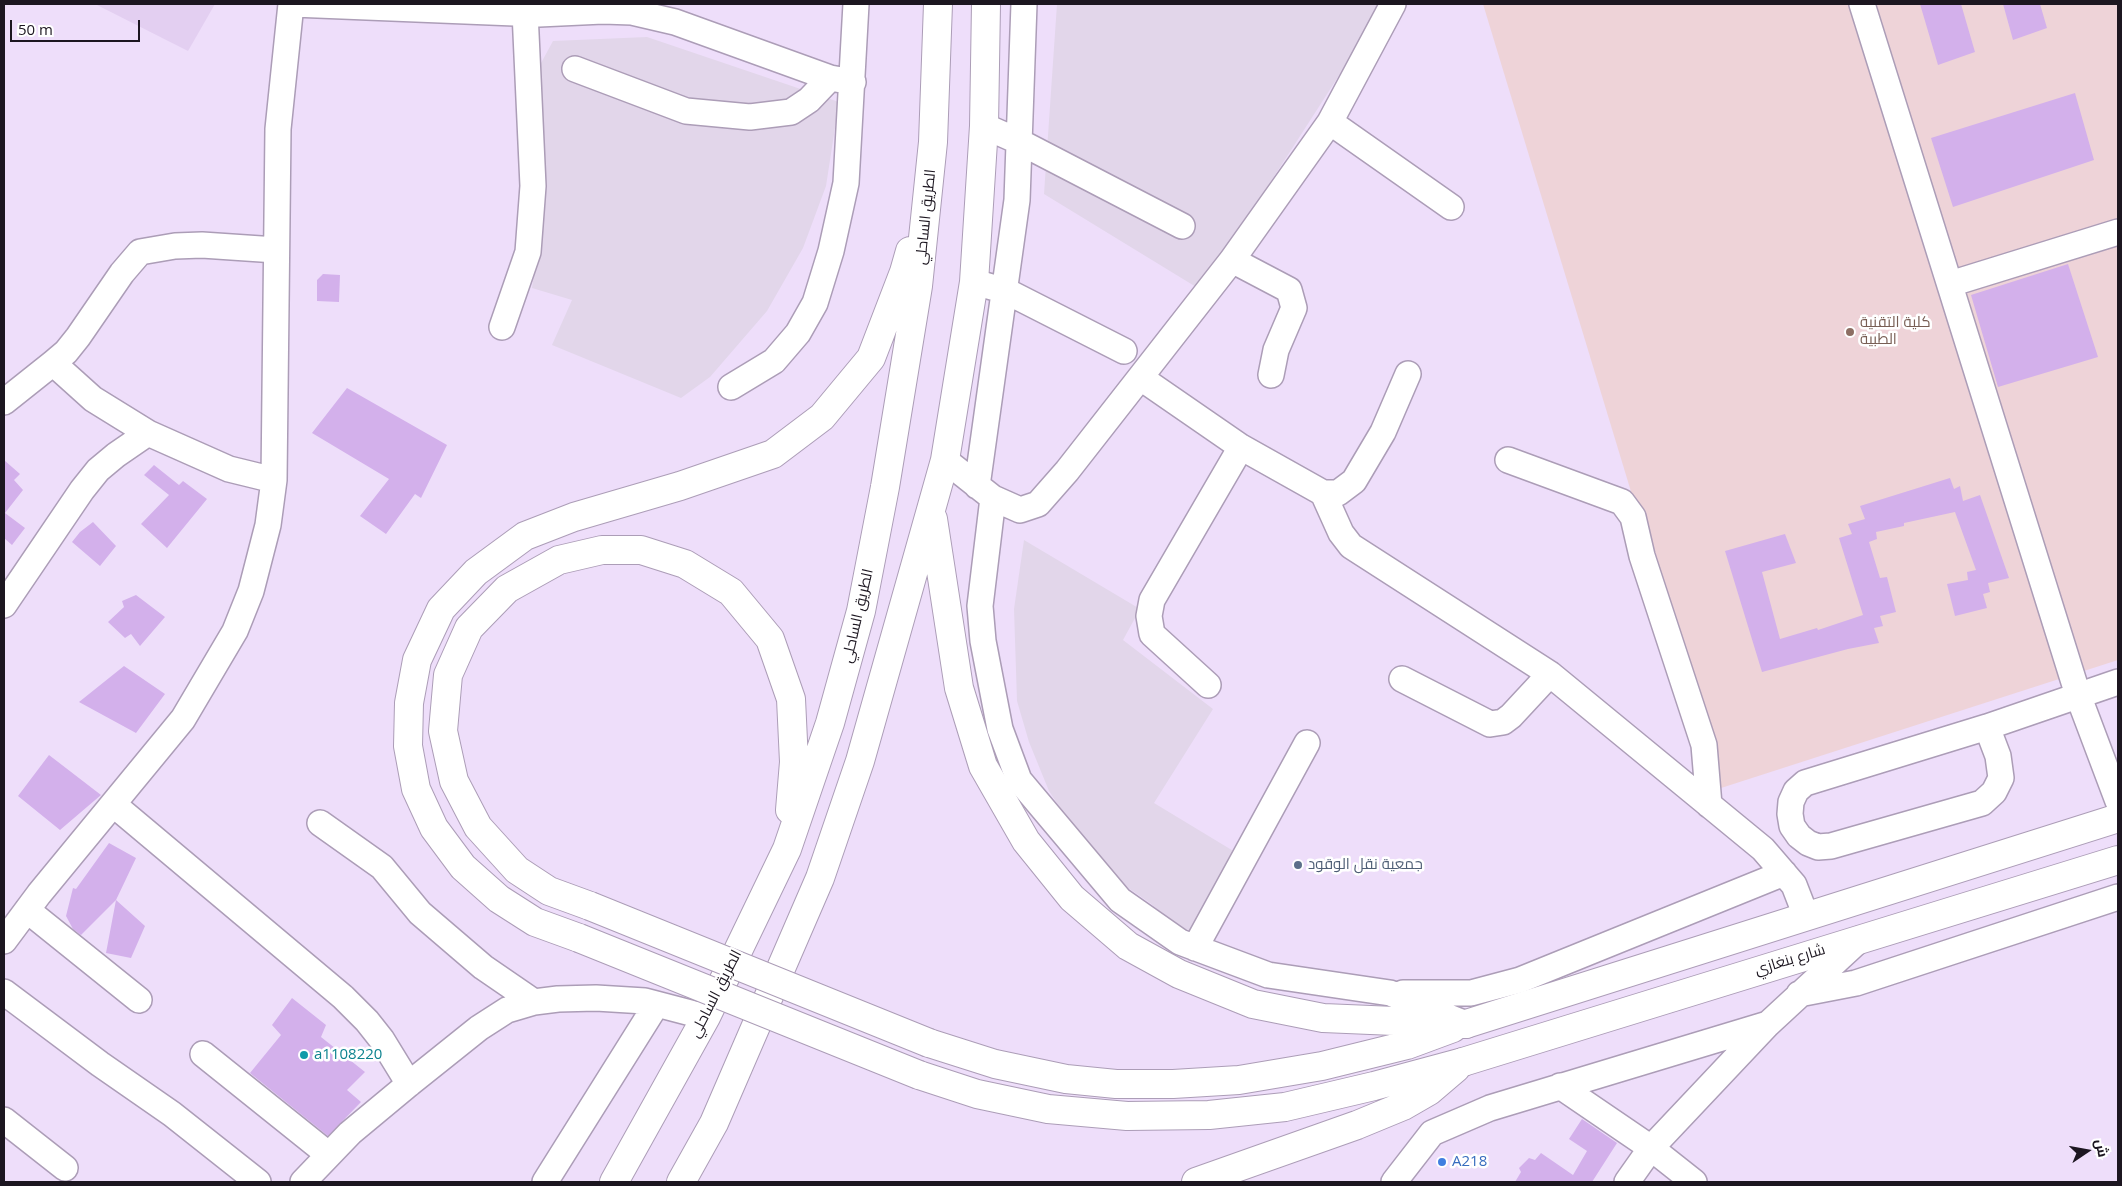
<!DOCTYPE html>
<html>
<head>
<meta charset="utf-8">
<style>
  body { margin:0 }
  #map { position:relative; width:2122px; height:1186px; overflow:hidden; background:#eedefa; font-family:"Open Sans",Cairo,sans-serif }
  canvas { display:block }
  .frame { position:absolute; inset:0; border:5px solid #1c1620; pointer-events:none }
  .north { position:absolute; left:2062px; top:1126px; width:50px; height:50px; -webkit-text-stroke:4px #fff; paint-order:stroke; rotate:78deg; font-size:14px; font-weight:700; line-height:20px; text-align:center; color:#1c1620 }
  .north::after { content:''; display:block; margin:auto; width:18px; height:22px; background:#1c1620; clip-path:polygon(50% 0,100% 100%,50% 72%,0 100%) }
  .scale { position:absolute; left:10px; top:20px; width:130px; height:22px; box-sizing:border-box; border:2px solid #1c1620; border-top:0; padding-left:6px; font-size:15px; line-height:18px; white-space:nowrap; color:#1c1620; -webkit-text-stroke:4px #fff; paint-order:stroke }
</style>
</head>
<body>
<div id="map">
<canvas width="2122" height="1186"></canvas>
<div class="frame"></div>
<div class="north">ش</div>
<div class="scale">50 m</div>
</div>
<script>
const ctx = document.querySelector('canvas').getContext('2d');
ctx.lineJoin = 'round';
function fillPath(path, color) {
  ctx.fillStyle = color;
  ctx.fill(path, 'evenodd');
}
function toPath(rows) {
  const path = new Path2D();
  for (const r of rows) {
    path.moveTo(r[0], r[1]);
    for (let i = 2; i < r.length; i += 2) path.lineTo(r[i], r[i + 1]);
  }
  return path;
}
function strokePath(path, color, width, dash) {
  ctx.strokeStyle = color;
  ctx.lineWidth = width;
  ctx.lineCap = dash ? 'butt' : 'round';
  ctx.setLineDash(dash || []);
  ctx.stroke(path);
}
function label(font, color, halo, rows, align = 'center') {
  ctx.font = font + ' "Open Sans",Cairo,sans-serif';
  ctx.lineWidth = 5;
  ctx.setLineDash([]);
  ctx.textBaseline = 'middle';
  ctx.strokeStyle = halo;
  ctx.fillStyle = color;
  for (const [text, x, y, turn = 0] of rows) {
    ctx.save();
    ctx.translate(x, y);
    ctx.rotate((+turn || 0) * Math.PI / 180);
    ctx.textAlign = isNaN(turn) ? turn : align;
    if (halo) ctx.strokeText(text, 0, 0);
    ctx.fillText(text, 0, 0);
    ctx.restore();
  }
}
const commercial = toPath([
  [1057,4,1385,4,1201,290,1044,194],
  [647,37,839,102,826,186,803,248,767,311,710,377,681,398,552,345,572,300,532,288,542,222,534,76,553,41],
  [1024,540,1140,609,1123,640,1213,709,1154,803,1240,855,1192,934,1170,920,1150,903,1121,883,1070,823,1049,791,1029,742,1017,701,1014,609]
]);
const built = toPath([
  [95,4,215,4,188,51]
]);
const education = toPath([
  [1483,4,2118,4,2118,660,1721,788]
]);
const building = toPath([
  [1920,4,1961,4,1975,52,1938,65],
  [2003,4,2040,4,2047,28,2013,40],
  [2075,93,2094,160,1953,207,1931,138],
  [2068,264,2098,357,1998,387,1971,295],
  [323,274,340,275,339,302,317,301,317,280],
  [347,388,447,445,421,498,415,494,386,534,360,516,389,479,312,433],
  [4,460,20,474,14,480,23,490,5,513,25,528,12,545,4,538],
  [154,465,179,485,183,481,207,499,167,548,141,524,169,495,144,475],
  [1950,478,1954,489,1960,486,1963,501,1980,495,2009,578,1988,583,1990,592,1983,594,1987,608,1955,616,1947,584,1968,580,1967,572,1976,570,1955,512,1904,523,1904,526,1876,532,1877,539,1869,542,1880,578,1887,577,1896,612,1880,616,1883,626,1874,628,1879,643,1848,649,1762,672,1725,551,1785,534,1796,563,1762,572,1780,639,1817,628,1818,630,1863,615,1839,538,1852,534,1848,524,1865,519,1860,506],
  [93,522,116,546,100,566,72,542,80,532],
  [136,595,165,617,140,646,131,634,125,638,108,622,124,607,122,601],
  [124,666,165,694,136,733,79,702],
  [49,755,101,795,60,830,18,796],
  [109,843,136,858,116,900,81,935,73,929,66,916,73,888,76,889],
  [116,900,145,926,131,958,106,953],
  [292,998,326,1025,321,1037,365,1072,347,1090,361,1102,328,1136,250,1073,281,1035,272,1025],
  [1582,1119,1617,1143,1592,1182,1515,1182,1521,1172,1519,1168,1529,1158,1535,1160,1541,1153,1573,1175,1587,1151,1569,1139]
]);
const minor = toPath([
  [293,4,539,14,603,11,632,12,675,22,830,78,853,82],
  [1862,4,2078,695,2118,801],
  [575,69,686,111,750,117,791,112,809,100,830,78],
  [1330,122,1451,207],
  [984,126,1018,141,1182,226],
  [1232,260,1289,290,1294,308,1276,350,1271,375],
  [974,282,1006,291,1124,351],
  [1950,284,2118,232],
  [502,327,528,252,533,186,525,12],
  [53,363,66,352,78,337,122,273,140,252,175,246,202,245,276,250],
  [1141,378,1241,447,1323,493,1338,493,1354,481,1383,432,1408,374],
  [731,387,774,361,798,333,815,303,831,251,846,183,856,4],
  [4,402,53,363,93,399,148,433],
  [945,460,993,498,1020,510,1038,504,1067,471,1232,260,1330,122,1393,4],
  [1508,460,1622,502,1633,517,1642,556,1704,745,1709,805],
  [977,486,1017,200,1024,4],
  [1323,493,1341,533,1351,546,1550,674,1763,849,1794,885,1806,916],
  [993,498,980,606,983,641,1000,729,1019,780,1120,900,1180,942,1268,975,1390,993,1461,1022],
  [4,605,82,490,98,470,116,455,148,433,229,469,274,480],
  [1402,679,1490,724,1503,722,1511,716,1550,674],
  [1208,685,1152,634,1149,616,1152,600,1241,447],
  [1987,727,1998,756,2001,778,1994,792,1982,803,1831,846,1818,847,1808,843,1799,836,1792,826,1790,814,1791,802,1796,791,1805,783,1987,727],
  [1987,727,2118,682],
  [113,804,343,997,367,1021,382,1040,409,1084],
  [320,823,382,867,420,913,483,967,534,1002],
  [27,910,139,1000],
  [4,941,39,894,183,719,235,631,251,591,268,525,274,480,278,129,291,4],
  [1195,948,1307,743],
  [4,992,100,1064,172,1114,258,1182],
  [1403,993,1471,993,1520,980,1784,873],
  [1799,994,1856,983,2118,897],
  [203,1054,329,1155],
  [1560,1086,1651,1148,1694,1182],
  [4,1120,65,1168],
  [303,1182,350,1133,409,1084,479,1028,507,1010,534,1002,558,999,596,998,645,1001,706,1017],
  [545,1182,656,1005],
  [1394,1182,1432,1133,1490,1108,1768,1024],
  [1627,1182,1651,1148,1768,1024,1860,939]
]);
const major = toPath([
  [1466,1024,2118,818],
  [1463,1062,2118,860]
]);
const highway = toPath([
  [933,519,959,688,983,766,1026,841,1072,898,1128,946,1179,974,1253,1004,1323,1018,1466,1024],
  [590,906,549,891,517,870,478,827,454,781,443,731,448,675,469,628,507,589,559,560,602,550,641,550,685,564,731,592,770,639,791,699,794,762,790,810],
  [579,938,535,922,499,899,463,867,434,828,416,789,408,746,409,703,417,660,441,609,476,572,525,536,574,517,680,486,773,454,822,417,871,358,904,272,910,251],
  [929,1043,995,1064,1066,1079,1116,1084,1173,1084,1239,1080,1322,1066,1407,1045,1453,1028],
  [919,1075,977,1094,1048,1109,1127,1116,1209,1115,1285,1107,1374,1086,1463,1062],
  [614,1182,706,1017,787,849,830,723,861,611,885,487,918,286,933,142,938,4],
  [681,1182,714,1123,820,878,860,761,945,460,974,282,984,126,986,4],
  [1196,1182,1357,1125,1403,1106,1429,1091,1456,1068]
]);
const highwayBridge = toPath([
  [590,906,929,1043],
  [579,938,919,1075]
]);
const markers = [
  [1850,332,5,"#8d6e63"],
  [1298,865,5,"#5c6f8a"],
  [304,1055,5,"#0f9aa8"],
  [1442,1162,5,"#3f7fe0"]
];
const streetNames = [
  ["الطريق الساحلي",926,217,-84],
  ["الطريق الساحلي",858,616,-77],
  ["شارع بنغازي",1790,960,-17],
  ["الطريق الساحلي",716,994,-63]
];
const educationNames = [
  ["كلية التقنية",1860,323],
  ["الطبية",1860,340]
];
const serviceNames = [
  ["جمعية نقل الوقود",1308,865]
];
const cultureNames = [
  ["a1108220",314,1055]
];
const shopNames = [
  ["A218",1452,1162]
];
fillPath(commercial, '#e2d6ea');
fillPath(built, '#e3cff1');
fillPath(education, '#eed3d8');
fillPath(building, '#d3b0eb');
strokePath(minor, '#ac9db7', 28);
strokePath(major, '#ac9db7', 30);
strokePath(highway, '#ac9db7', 30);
strokePath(minor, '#fff', 25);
strokePath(major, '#fff', 28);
strokePath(highway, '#fff', 28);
strokePath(highwayBridge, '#ac9db7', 30, []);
strokePath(highwayBridge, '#fff', 28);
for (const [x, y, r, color] of markers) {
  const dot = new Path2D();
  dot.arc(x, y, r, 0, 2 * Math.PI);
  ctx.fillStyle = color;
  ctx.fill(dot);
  strokePath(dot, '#fff', 2);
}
label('15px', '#1c1620', '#fff', streetNames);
label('15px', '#785e54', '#fff', educationNames, 'left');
label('15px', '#4e5e75', '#fff', serviceNames, 'left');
label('15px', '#0d838f', '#fff', cultureNames, 'left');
label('15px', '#366cbe', '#fff', shopNames, 'left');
</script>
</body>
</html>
